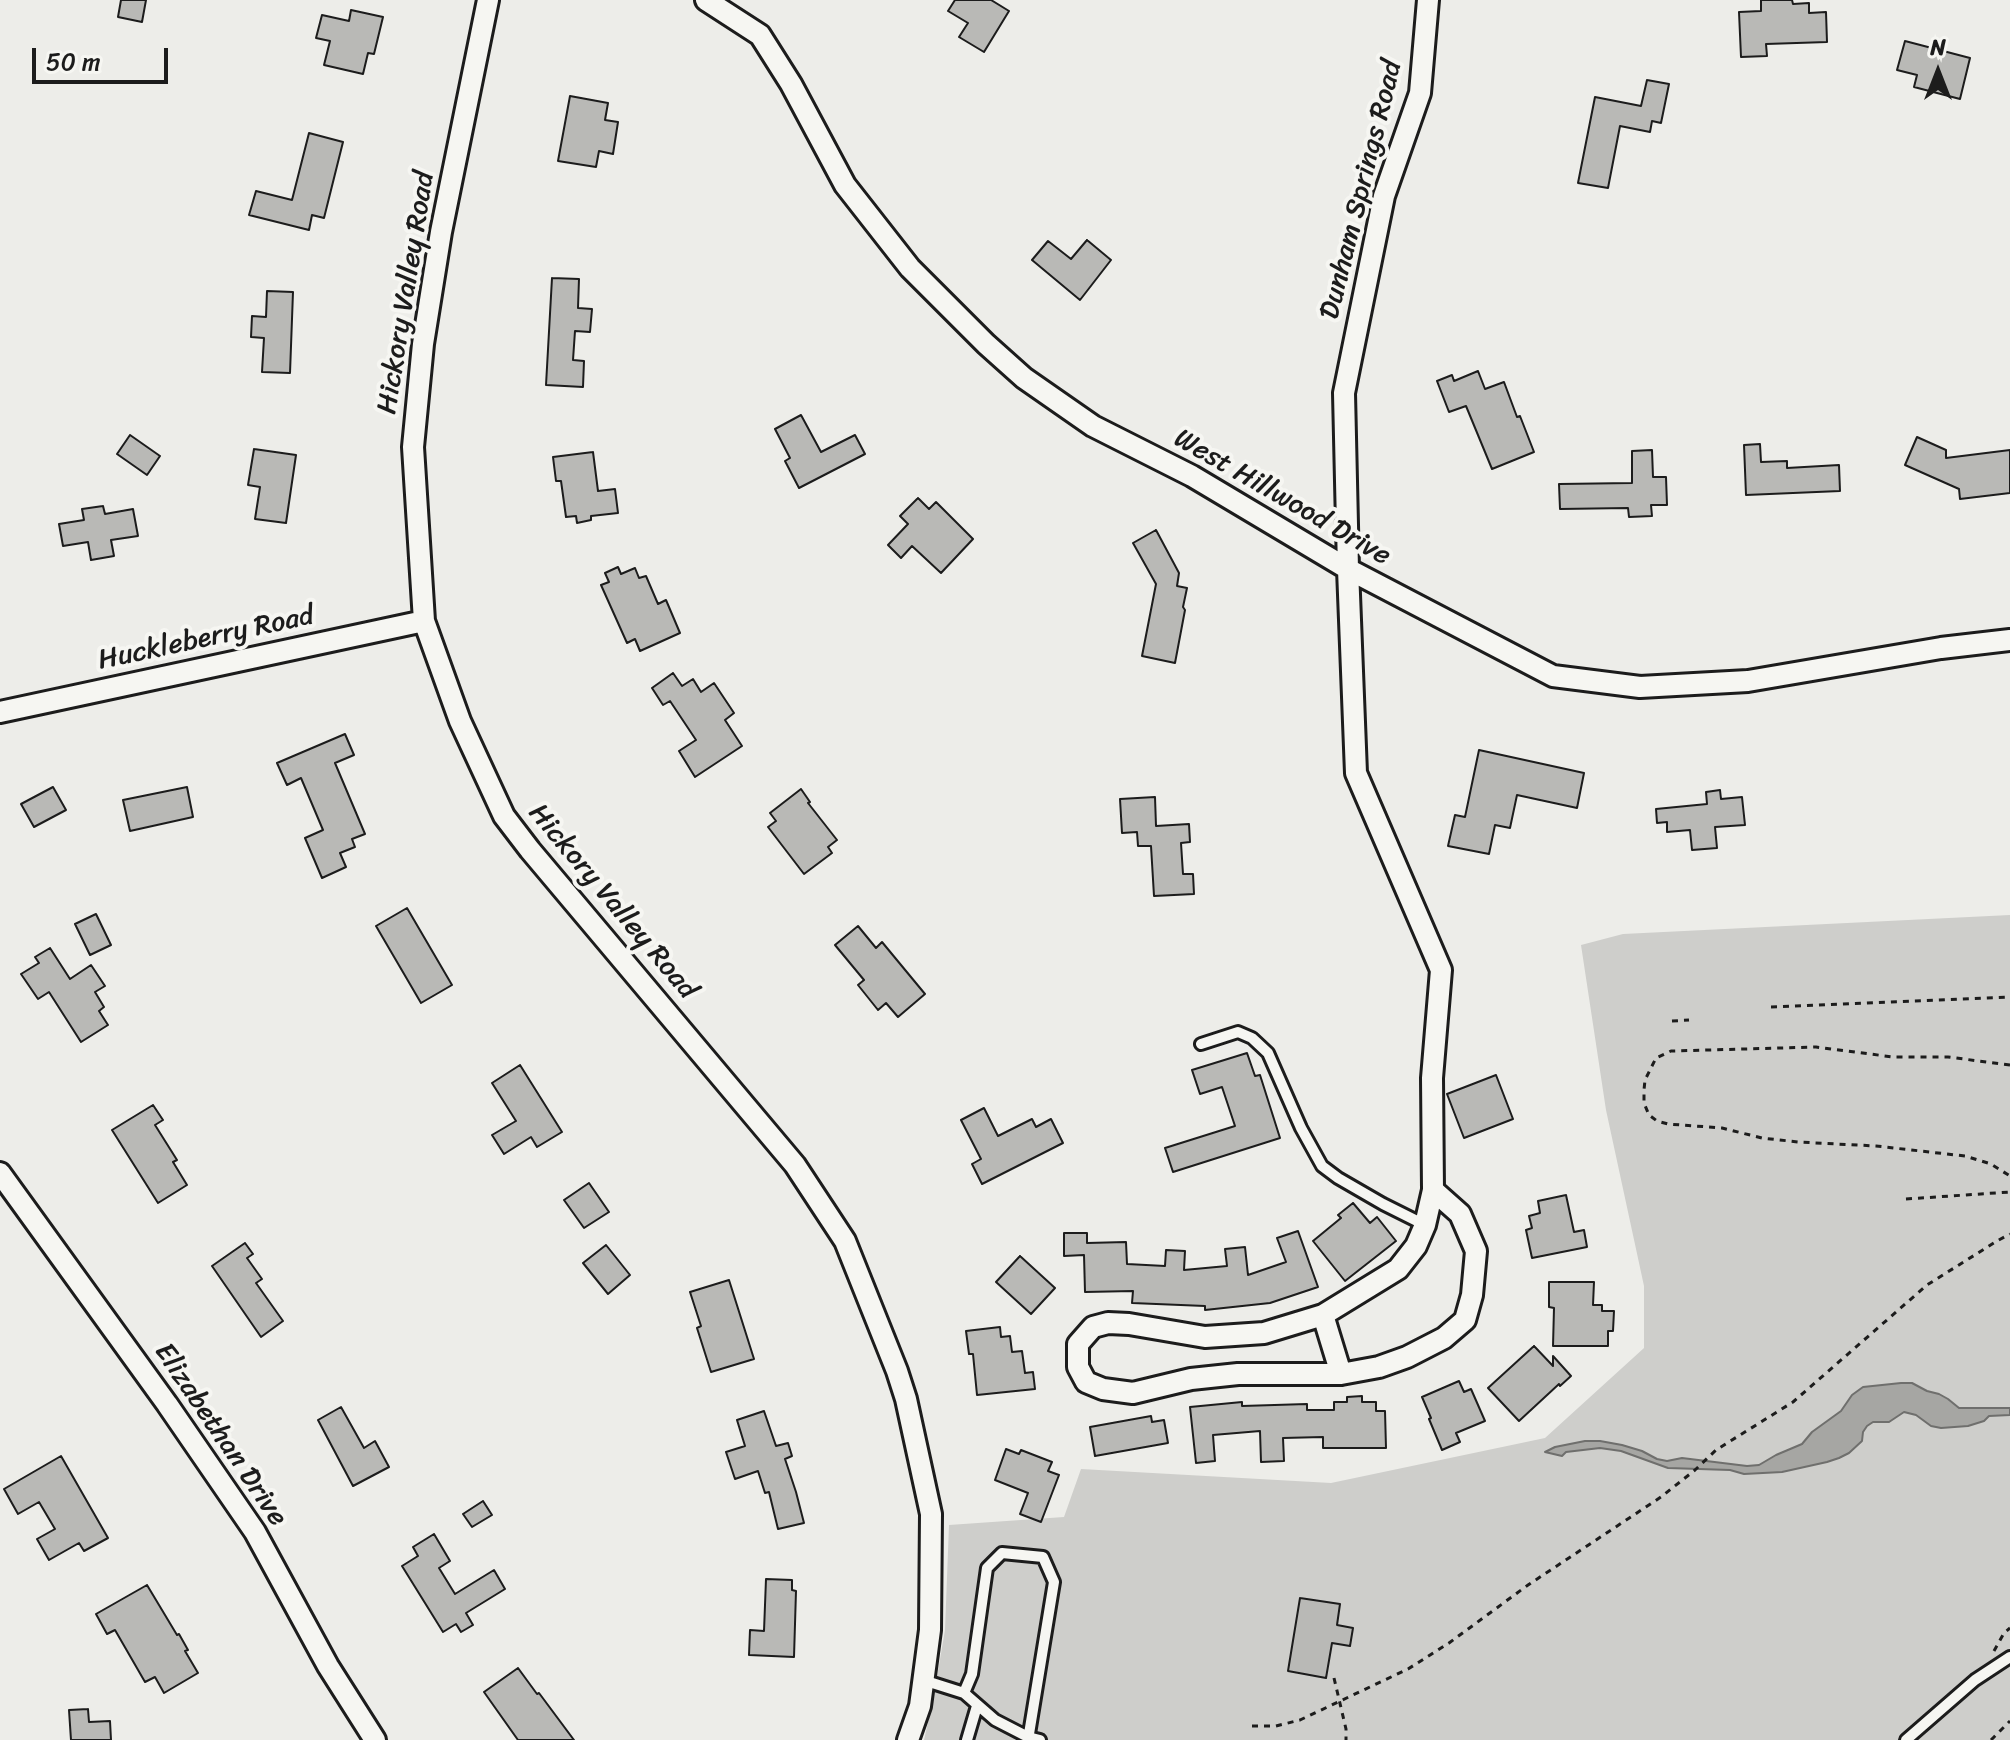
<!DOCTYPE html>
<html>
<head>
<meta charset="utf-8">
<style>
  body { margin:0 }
  #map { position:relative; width:2010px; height:1740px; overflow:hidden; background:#edede9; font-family:Sriracha,sans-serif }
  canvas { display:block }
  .north { position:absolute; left:1898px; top:32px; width:80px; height:80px; -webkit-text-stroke:6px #f6f6f2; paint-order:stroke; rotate:0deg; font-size:22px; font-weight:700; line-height:32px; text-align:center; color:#1c1c1c }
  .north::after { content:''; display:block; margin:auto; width:28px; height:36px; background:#1c1c1c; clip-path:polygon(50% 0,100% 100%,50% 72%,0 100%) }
  .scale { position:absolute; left:32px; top:48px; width:136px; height:36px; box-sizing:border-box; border:4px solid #1c1c1c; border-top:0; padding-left:10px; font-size:24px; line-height:28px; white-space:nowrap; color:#1c1c1c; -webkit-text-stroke:6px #f6f6f2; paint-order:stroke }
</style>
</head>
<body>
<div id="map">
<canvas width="2010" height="1740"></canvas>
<div class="north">N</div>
<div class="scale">50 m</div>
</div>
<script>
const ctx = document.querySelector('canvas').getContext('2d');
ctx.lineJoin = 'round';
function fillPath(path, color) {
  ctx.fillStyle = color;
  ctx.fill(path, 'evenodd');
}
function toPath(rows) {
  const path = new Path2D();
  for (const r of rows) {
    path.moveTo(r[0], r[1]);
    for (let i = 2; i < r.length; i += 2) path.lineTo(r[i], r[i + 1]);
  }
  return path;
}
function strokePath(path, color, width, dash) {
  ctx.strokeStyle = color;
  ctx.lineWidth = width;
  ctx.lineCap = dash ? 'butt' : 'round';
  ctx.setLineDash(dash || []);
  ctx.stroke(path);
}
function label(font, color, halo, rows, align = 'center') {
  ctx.font = font + ' Sriracha,sans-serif';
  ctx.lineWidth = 8;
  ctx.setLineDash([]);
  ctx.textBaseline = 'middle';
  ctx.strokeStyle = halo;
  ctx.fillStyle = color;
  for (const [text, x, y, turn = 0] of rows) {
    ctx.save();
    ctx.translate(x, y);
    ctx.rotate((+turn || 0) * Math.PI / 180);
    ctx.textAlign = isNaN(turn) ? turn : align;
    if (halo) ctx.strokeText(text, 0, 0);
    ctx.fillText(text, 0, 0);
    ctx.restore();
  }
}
const green = toPath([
  [2010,915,2010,1740,924,1740,933,1700,945,1630,949,1525,1064,1517,1081,1469,1331,1483,1545,1438,1644,1348,1644,1286,1606,1110,1581,945,1623,934]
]);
const water = toPath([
  [1901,1383,1912,1383,1927,1391,1939,1394,1948,1399,1959,1408,2010,1408,2010,1415,1989,1416,1984,1421,1968,1426,1941,1428,1931,1426,1916,1415,1904,1412,1889,1422,1873,1422,1867,1426,1863,1432,1862,1441,1849,1453,1839,1458,1827,1462,1782,1472,1744,1474,1730,1470,1668,1468,1621,1451,1600,1448,1566,1452,1562,1456,1545,1452,1555,1447,1585,1441,1600,1441,1622,1445,1642,1451,1657,1459,1667,1461,1682,1458,1747,1466,1759,1465,1776,1455,1802,1444,1812,1432,1841,1411,1852,1395,1863,1387,1901,1383]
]);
const building = toPath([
  [121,0,146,0,142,22,118,17,121,0],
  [955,0,991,0,1009,11,984,52,959,37,968,23,948,11,955,0],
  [1761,0,1792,0,1793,4,1809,3,1809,13,1826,12,1827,42,1766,44,1767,56,1741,57,1739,12,1761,11,1761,0],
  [351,10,383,17,374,54,368,53,363,74,324,65,330,41,316,38,322,15,349,21,351,10],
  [1905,41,1970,58,1960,99,1914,87,1917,75,1897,70,1905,41],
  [1647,80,1669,84,1661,123,1652,121,1650,132,1620,126,1608,188,1578,183,1595,97,1641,106,1647,80],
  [570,96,608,103,605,120,618,122,613,154,599,151,596,167,558,161,570,96],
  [309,133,343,142,324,218,312,215,309,230,249,215,256,191,292,200,309,133],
  [1087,240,1111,260,1080,300,1032,260,1048,241,1071,259,1087,240],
  [552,278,579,279,578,308,592,309,590,332,575,331,573,360,584,361,583,387,546,385,552,278],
  [267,291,293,292,290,373,262,372,264,338,251,337,252,316,266,317,267,291],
  [1478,371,1485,389,1504,382,1517,417,1520,416,1534,452,1492,469,1466,406,1449,412,1437,381,1452,375,1454,381,1478,371],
  [801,415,821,452,855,435,865,454,799,488,785,461,790,458,775,429,801,415],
  [130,435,160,456,147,475,117,454,130,435],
  [1917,437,1946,450,1946,458,2010,450,2010,493,1960,499,1959,489,1905,465,1917,437],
  [1760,444,1761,462,1787,461,1787,468,1839,465,1840,491,1746,495,1744,445,1760,444],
  [254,449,296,455,286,523,255,519,260,487,248,485,254,449],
  [1652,450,1653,477,1666,477,1667,505,1651,505,1652,516,1629,517,1628,508,1560,509,1559,484,1632,483,1632,451,1652,450],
  [593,452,598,491,615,489,618,513,591,516,591,520,577,523,576,516,566,517,561,481,556,481,553,457,593,452],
  [918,498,929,509,936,502,973,539,941,573,912,546,901,558,888,545,908,524,900,516,918,498],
  [103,506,105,514,133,509,138,536,111,540,114,556,91,560,88,542,63,546,59,524,84,520,82,509,103,506],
  [1156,530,1179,573,1177,586,1187,588,1183,607,1185,610,1175,663,1142,656,1156,584,1133,543,1156,530],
  [618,567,621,574,635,568,639,578,646,576,658,604,666,600,680,633,640,651,635,639,627,643,601,585,609,582,605,573,618,567],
  [673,673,682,686,693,679,701,692,714,683,734,713,725,720,742,746,695,777,679,751,696,740,670,701,663,705,652,688,673,673],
  [345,734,354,755,335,763,365,834,352,839,355,847,340,853,346,867,322,878,305,838,323,830,301,778,287,785,277,763,345,734],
  [1479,750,1584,773,1577,808,1517,795,1510,828,1495,825,1489,854,1448,846,1455,815,1465,817,1479,750],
  [53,787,66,810,34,827,21,804,53,787],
  [187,787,193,817,130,831,123,800,187,787],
  [801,789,810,802,808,803,837,840,828,847,832,853,804,874,768,827,776,821,770,813,801,789],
  [1720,790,1721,799,1742,797,1745,825,1715,827,1717,848,1692,850,1690,830,1667,832,1667,822,1657,823,1656,809,1707,804,1706,792,1720,790],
  [1155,797,1156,826,1189,824,1190,842,1181,843,1183,874,1193,874,1194,894,1154,896,1151,846,1138,846,1137,832,1122,833,1120,799,1155,797],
  [407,908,452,985,421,1003,376,926,407,908],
  [96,914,111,945,90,955,75,924,96,914],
  [858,926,876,948,882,942,925,994,898,1017,886,1003,878,1010,858,985,864,980,835,945,858,926],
  [50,948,70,979,91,965,105,986,95,992,104,1007,99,1011,108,1025,81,1042,49,992,38,999,21,974,39,963,35,957,50,948],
  [1247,1053,1255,1076,1260,1075,1280,1138,1173,1172,1165,1148,1235,1126,1222,1087,1200,1094,1192,1070,1247,1053],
  [520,1065,562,1132,537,1147,531,1137,504,1154,492,1135,516,1121,492,1083,520,1065],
  [1496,1075,1513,1119,1464,1138,1447,1094,1496,1075],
  [153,1105,163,1120,155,1125,177,1160,173,1162,187,1185,158,1203,112,1130,153,1105],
  [984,1108,998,1136,1032,1119,1036,1127,1051,1119,1063,1143,982,1184,972,1164,981,1159,961,1120,984,1108],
  [589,1183,609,1212,584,1228,564,1200,589,1183],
  [1566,1195,1574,1232,1584,1230,1587,1247,1532,1258,1526,1230,1532,1228,1529,1216,1540,1213,1538,1201,1566,1195],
  [1353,1203,1370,1223,1377,1217,1396,1241,1345,1281,1313,1241,1341,1218,1338,1215,1353,1203],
  [1298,1231,1318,1287,1270,1303,1205,1310,1205,1306,1132,1303,1133,1291,1085,1292,1084,1255,1064,1256,1064,1233,1087,1233,1087,1243,1126,1242,1127,1264,1165,1266,1166,1250,1185,1251,1184,1270,1227,1266,1225,1249,1245,1247,1248,1275,1286,1262,1277,1238,1298,1231],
  [245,1243,253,1254,247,1258,262,1279,256,1283,283,1321,261,1337,212,1266,245,1243],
  [606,1245,630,1275,608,1294,583,1263,606,1245],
  [1020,1256,1055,1288,1031,1314,996,1282,1020,1256],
  [729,1280,754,1359,711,1372,697,1328,701,1326,690,1292,729,1280],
  [1549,1282,1594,1282,1593,1305,1602,1305,1602,1311,1614,1311,1613,1331,1608,1331,1608,1346,1553,1346,1554,1308,1549,1307,1549,1282],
  [1000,1327,1001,1337,1010,1336,1012,1352,1022,1351,1025,1373,1033,1372,1035,1389,977,1395,973,1354,969,1354,966,1331,1000,1327],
  [1534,1346,1553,1366,1553,1356,1571,1376,1560,1386,1559,1384,1519,1421,1488,1388,1534,1346],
  [1459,1381,1464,1392,1471,1389,1485,1421,1456,1433,1460,1442,1442,1450,1429,1419,1431,1418,1422,1397,1459,1381],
  [1362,1396,1362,1402,1376,1402,1376,1411,1385,1411,1386,1448,1323,1448,1323,1437,1283,1438,1284,1461,1261,1462,1260,1431,1213,1435,1215,1461,1196,1463,1190,1407,1242,1402,1242,1406,1307,1404,1307,1410,1334,1410,1334,1402,1347,1402,1347,1397,1362,1396],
  [341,1407,364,1448,375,1441,389,1467,353,1486,318,1420,341,1407],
  [764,1411,776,1446,788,1443,792,1456,785,1459,796,1492,804,1523,778,1529,769,1492,765,1493,758,1471,735,1479,726,1452,745,1446,737,1420,764,1411],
  [1151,1416,1152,1422,1164,1420,1168,1443,1095,1456,1090,1427,1151,1416],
  [1006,1449,1019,1454,1021,1450,1052,1462,1048,1471,1059,1475,1041,1522,1020,1514,1028,1493,995,1480,1006,1449],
  [61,1456,108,1538,84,1551,79,1543,49,1560,37,1539,55,1529,39,1502,18,1514,4,1489,61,1456],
  [483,1501,492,1515,472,1527,463,1514,483,1501],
  [434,1534,450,1561,439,1568,455,1594,494,1570,505,1589,466,1613,473,1625,461,1632,456,1624,443,1632,402,1566,418,1556,413,1547,434,1534],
  [766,1579,792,1580,792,1590,796,1591,794,1657,749,1655,750,1630,764,1631,766,1579],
  [147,1585,177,1635,179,1634,188,1650,185,1651,198,1673,164,1693,155,1677,145,1682,115,1630,107,1634,96,1614,147,1585],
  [1300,1598,1340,1604,1337,1625,1353,1628,1350,1646,1332,1643,1326,1678,1288,1671,1300,1598],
  [518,1668,537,1694,539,1693,574,1740,518,1740,484,1692,518,1668],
  [88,1709,89,1722,110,1721,111,1740,71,1740,69,1710,88,1709]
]);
const path = toPath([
  [1771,1007,2010,997],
  [1672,1021,1689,1020],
  [2010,1065,1948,1057,1893,1057,1816,1047,1671,1051,1656,1058,1645,1080,1644,1090,1644,1103,1649,1115,1657,1121,1668,1124,1722,1128,1762,1138,1798,1142,1876,1146,1965,1156,1991,1164,2010,1176],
  [1906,1199,2010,1192],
  [1994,1651,2004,1633,2010,1628],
  [1334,1678,1346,1729,1346,1740],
  [1252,1726,1276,1726,1300,1720,1408,1669,1449,1643,1528,1585,1661,1497,1695,1470,1716,1450,1793,1402,1927,1285,1997,1241,2010,1234],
  [1991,1740,2010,1721]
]);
const service = toPath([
  [1201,1044,1238,1032,1252,1038,1268,1053,1301,1128,1322,1166,1338,1178,1383,1204,1425,1225],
  [923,1680,964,1693,995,1720,1028,1737,1040,1740],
  [964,1693,972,1674,987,1568,1002,1553,1043,1557,1054,1582,1028,1740],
  [967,1740,977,1706],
  [1906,1740,1975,1680,2010,1657]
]);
const minor = toPath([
  [488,0,441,232,423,344,413,447,424,621,460,721,504,816,530,850,795,1165,845,1241,897,1371,906,1399,931,1514,930,1630,920,1706,908,1740],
  [706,0,760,35,791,84,845,185,910,268,986,344,1024,378,1093,426,1192,476,1348,569,1553,676,1640,687,1748,681,1941,648,2010,640],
  [1428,0,1420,93,1384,196,1344,393,1348,569,1356,773,1441,970,1432,1078,1433,1190],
  [0,712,424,621],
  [0,1173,167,1404,255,1532,328,1666,375,1740],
  [1433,1190,1460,1214,1476,1251,1472,1295,1465,1320,1444,1338,1407,1357,1379,1367,1341,1374,1238,1374,1191,1379,1133,1393,1103,1389,1086,1382,1078,1367,1078,1344,1093,1327,1108,1323,1129,1324,1205,1337,1264,1333,1323,1315,1398,1269,1416,1246,1425,1225,1433,1190],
  [1323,1315,1341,1374]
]);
const streetNames = [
  ["Dunham Springs Road",1362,190,-76],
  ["Hickory Valley Road",407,293,-81],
  ["West Hillwood Drive",1282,498,30],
  ["Huckleberry Road",206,639,-12],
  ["Hickory Valley Road",612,902,50],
  ["Elizabethan Drive",220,1435,56]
];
fillPath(green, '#cececb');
fillPath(water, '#a6a6a3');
strokePath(water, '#6f6f6d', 2);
fillPath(building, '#b9b9b6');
strokePath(building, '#1c1c1c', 2);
strokePath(service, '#1c1c1c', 16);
strokePath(minor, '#1c1c1c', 26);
strokePath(path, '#1c1c1c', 3, [6, 6]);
strokePath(service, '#f6f6f2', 10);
strokePath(minor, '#f6f6f2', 20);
label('28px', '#1c1c1c', '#f6f6f2', streetNames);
</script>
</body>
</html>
